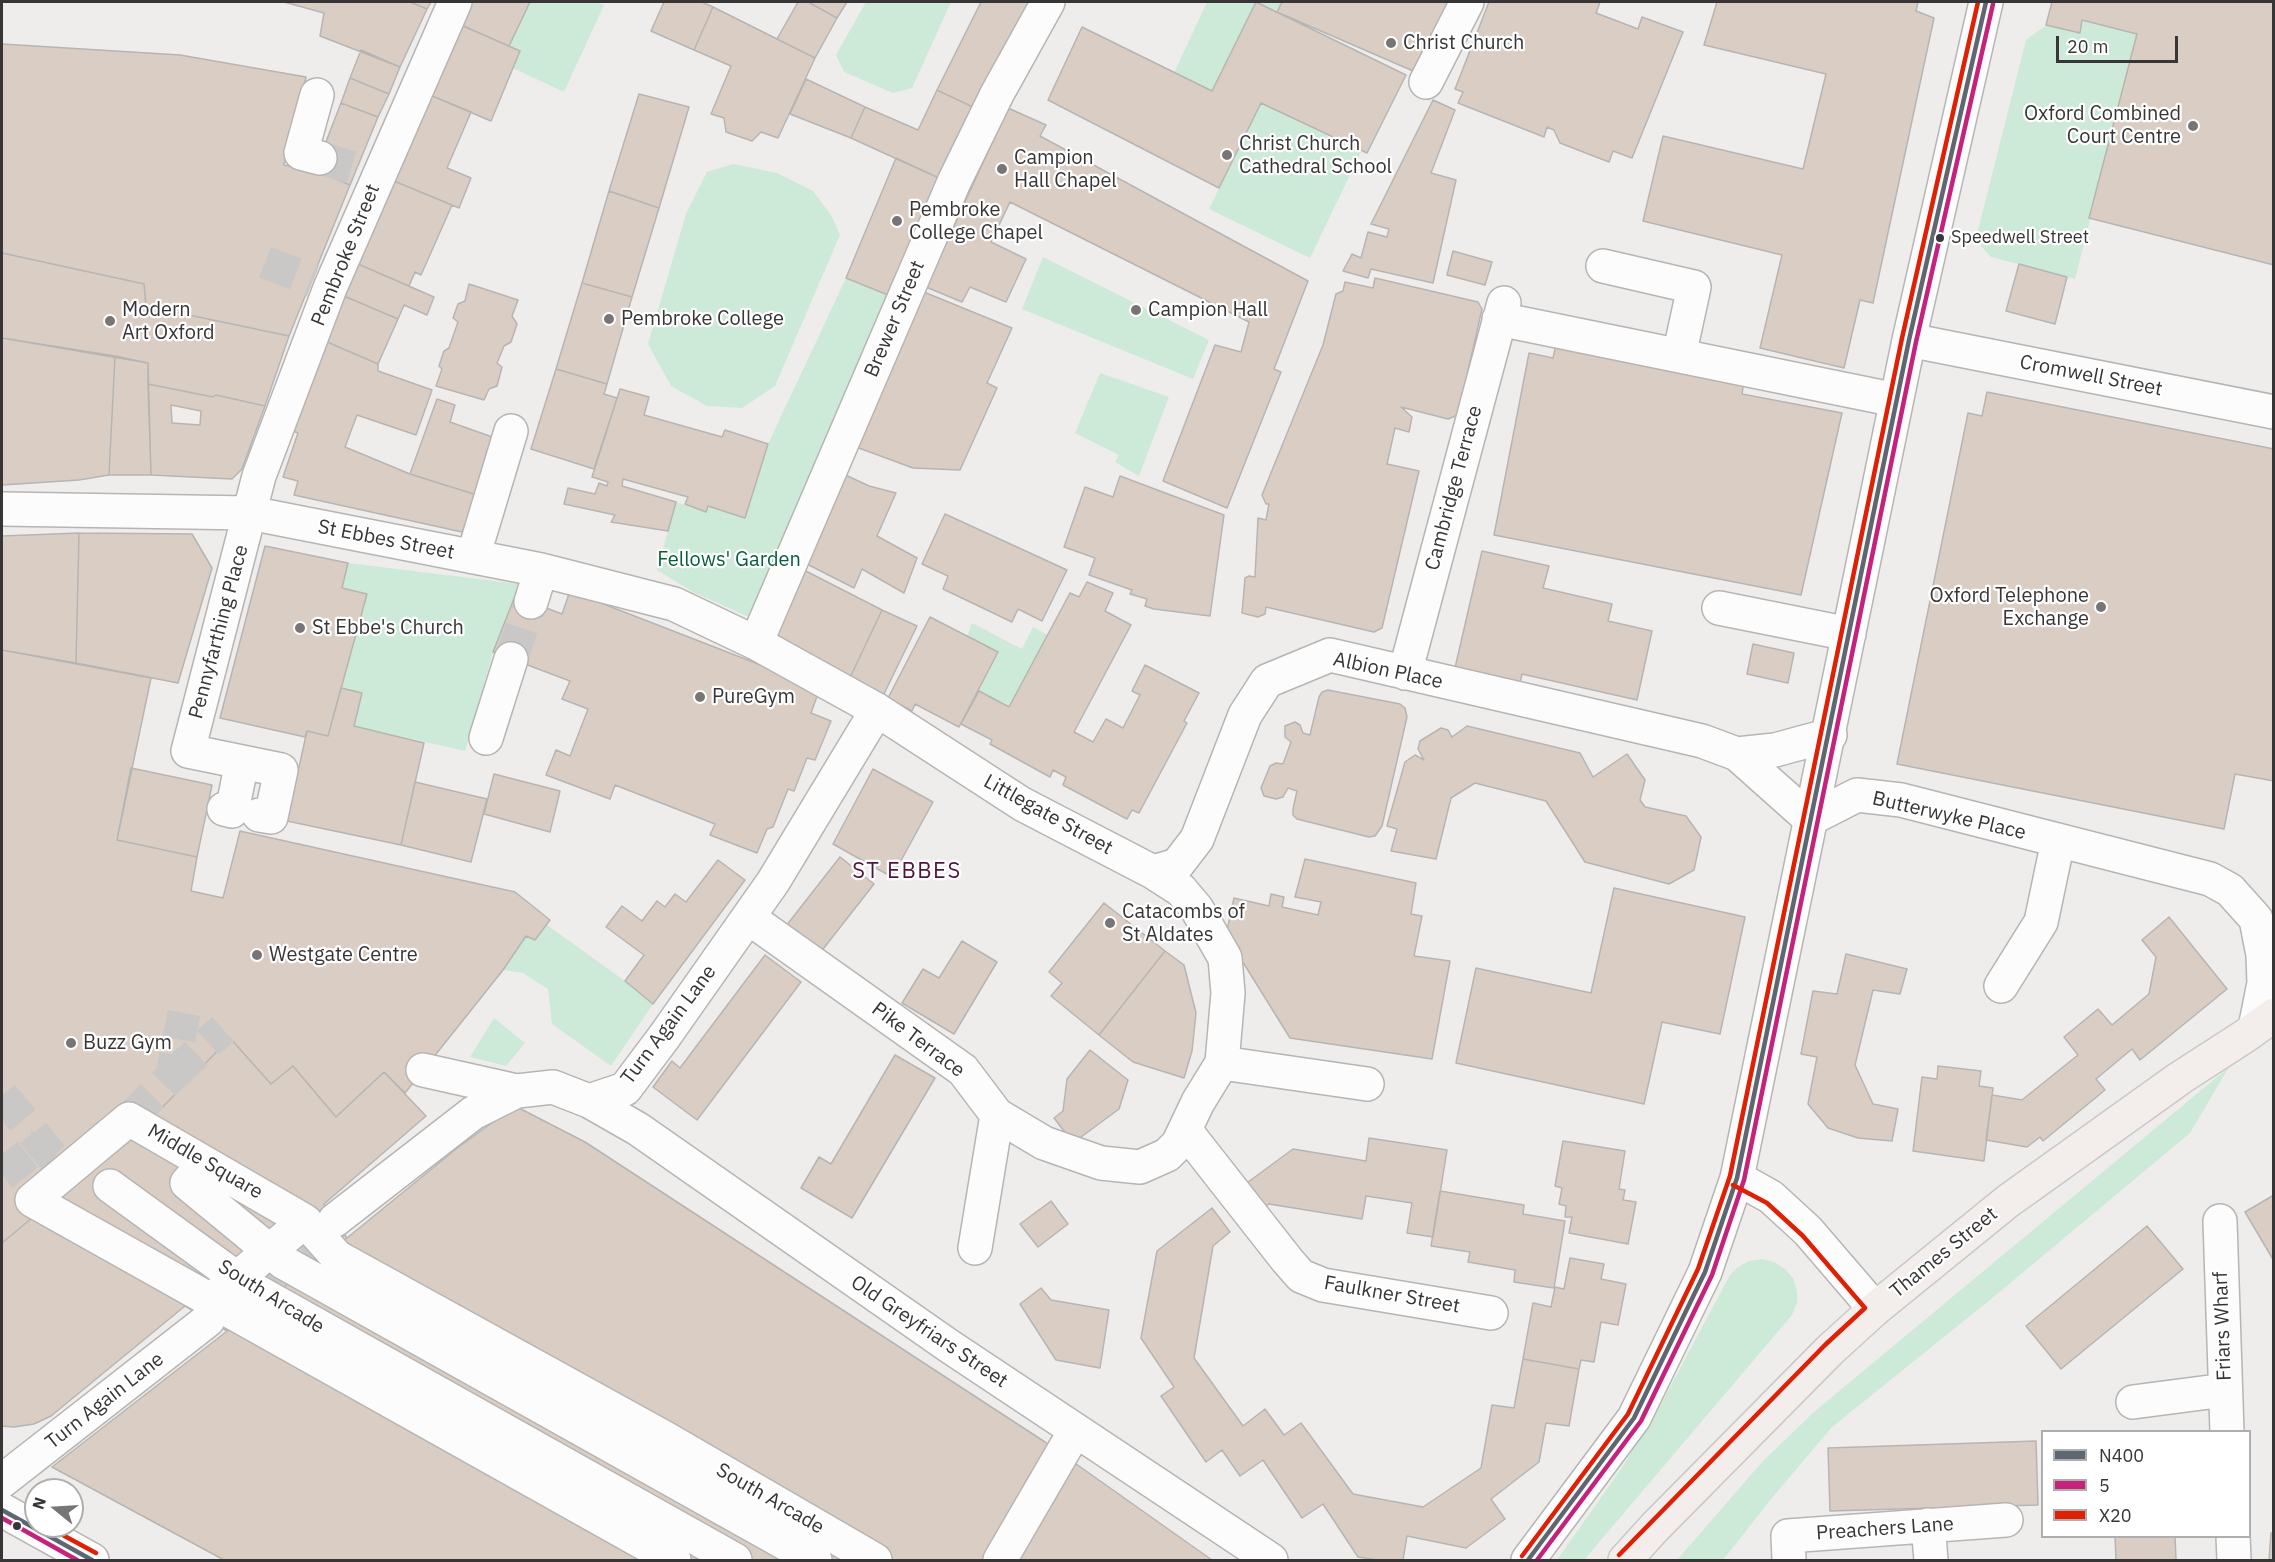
<!DOCTYPE html>
<html>
<head>
<meta charset="utf-8">
<style>
  body { margin:0 }
  #map { position:relative; width:2275px; height:1562px; overflow:hidden; background:#efedeb; font-family:"IBM Plex Sans",sans-serif }
  canvas { display:block }
  .frame { position:absolute; inset:0; border:3px solid #373535; pointer-events:none }
  .legend { position:absolute; left:2041px; top:1430px; width:210px; height:108px; box-sizing:border-box; background:#fff; border:2px solid #afaeae; margin:0; padding:8px 10px; list-style:none; font-size:18px; color:#373535 }
  .legend li { display:flex; align-items:center; gap:12px; height:30px }
  .legend b { width:30px; border:2px solid #afaeae }
  .north { position:absolute; left:24px; top:1478px; width:60px; height:60px; box-sizing:border-box; background:#fff; border:2px solid #afaeae; border-radius:50%; rotate:288deg; font-size:16px; font-weight:700; line-height:24px; text-align:center; color:#373535 }
  .north::after { content:''; display:block; margin:auto; width:21px; height:27px; background:#777575; clip-path:polygon(50% 0,100% 100%,50% 72%,0 100%) }
  .scale { position:absolute; left:2056px; top:36px; width:122px; height:27px; box-sizing:border-box; border:3px solid #373535; border-top:0; padding-left:8px; font-size:18px; line-height:21px; white-space:nowrap; color:#373535; -webkit-text-stroke:4px #fff; paint-order:stroke }
</style>
</head>
<body>
<div id="map">
<canvas width="2275" height="1562"></canvas>
<div class="frame"></div>
<ul class="legend">
<li><b style="height:8px;background:#5e6671"></b>N400</li>
<li><b style="height:8px;background:#c4227d"></b>5</li>
<li><b style="height:8px;background:#df2005"></b>X20</li>
</ul>
<div class="north">N</div>
<div class="scale">20 m</div>
</div>
<script>
const ctx = document.querySelector('canvas').getContext('2d');
ctx.lineJoin = 'round';
function fillPath(path, color) {
  ctx.fillStyle = color;
  ctx.fill(path, 'evenodd');
}
function toPath(rows) {
  const path = new Path2D();
  for (const r of rows) {
    path.moveTo(r[0], r[1]);
    for (let i = 2; i < r.length; i += 2) path.lineTo(r[i], r[i + 1]);
  }
  return path;
}
function strokePath(path, color, width, dash) {
  ctx.strokeStyle = color;
  ctx.lineWidth = width;
  ctx.lineCap = dash ? 'butt' : 'round';
  ctx.setLineDash(dash || []);
  ctx.stroke(path);
}
function label(font, color, halo, rows, align = 'center') {
  ctx.font = font + ' "IBM Plex Sans",sans-serif';
  ctx.lineWidth = 4.5;
  ctx.setLineDash([]);
  ctx.textBaseline = 'middle';
  ctx.strokeStyle = halo;
  ctx.fillStyle = color;
  for (const [text, x, y, turn = 0] of rows) {
    ctx.save();
    ctx.translate(x, y);
    ctx.rotate((+turn || 0) * Math.PI / 180);
    ctx.textAlign = isNaN(turn) ? turn : align;
    if (halo) ctx.strokeText(text, 0, 0);
    ctx.fillText(text, 0, 0);
    ctx.restore();
  }
}
const green = toPath([
  [530,2,596,2,604,5,564,92,513,68,520,51,509,46],
  [866,2,951,2,912,88,893,93,844,72,836,55],
  [1207,2,1282,2,1277,12,1256,2,1212,91,1174,73],
  [2082,20,2137,34,2075,279,1991,257,1981,246,1977,234,2026,40,2046,25,2079,33],
  [1261,103,1361,152,1310,258,1209,209],
  [733,164,777,173,813,191,831,215,840,235,775,386,742,408,707,406,671,386,648,344,686,214,707,172],
  [1043,257,1209,340,1193,379,1022,309],
  [846,278,893,297,751,618,693,592,657,570,676,502,705,512,708,506,745,518,768,444],
  [1100,373,1169,397,1139,476,1115,462,1119,455,1075,433],
  [348,563,519,584,493,652,465,751,354,726,362,693,341,688,366,594,342,588],
  [972,623,1022,649,1033,627,1048,635,1009,707,979,691,997,652,967,636],
  [547,925,625,981,653,1004,611,1066,552,1024,548,989,523,973,503,970,526,936,535,940],
  [494,1018,525,1043,506,1066,470,1057],
  [2229,1067,2190,1133,1996,1295,1831,1428,1772,1498,1723,1560,1677,1560,1763,1461,1814,1412],
  [1762,1259,1774,1262,1785,1269,1793,1278,1797,1291,1797,1303,1792,1315,1584,1560,1557,1560,1621,1469,1661,1404,1730,1275,1738,1267,1749,1261]
]);
const building = toPath([
  [284,2,410,2,427,9,400,67,320,36,324,13,284,2],
  [410,2,431,2,427,9,410,2],
  [472,2,530,2,509,46,461,25,472,2],
  [664,2,702,2,713,7,694,50,651,31,664,2],
  [798,2,808,2,837,18,815,58,777,39,798,2],
  [808,2,847,2,837,18,808,2],
  [981,2,1027,2,1033,4,979,110,937,90,981,2],
  [1256,2,1406,75,1367,153,1261,103,1219,188,1048,100,1082,27,1212,91,1256,2],
  [1282,2,1450,2,1420,74,1277,12,1282,2],
  [1489,2,1600,2,1596,13,1638,29,1642,17,1683,32,1632,158,1613,151,1609,162,1560,143,1554,130,1547,127,1544,137,1458,103,1463,92,1455,89,1489,2],
  [1717,2,1918,2,1916,11,1934,18,1873,303,1860,300,1844,368,1760,348,1782,255,1643,221,1663,136,1803,169,1826,74,1704,45,1717,2],
  [2052,2,2274,2,2274,265,2089,218,2137,34,2082,20,2080,33,2046,25,2052,2],
  [713,7,815,58,778,138,761,132,752,141,726,132,724,118,711,114,731,66,694,50,713,7],
  [461,25,520,51,491,121,430,95,461,25],
  [2,44,180,55,306,77,284,165,315,170,350,185,289,336,146,306,144,284,2,253,2,44],
  [361,50,400,67,389,94,350,78,361,50],
  [350,78,389,94,378,117,341,103,350,78],
  [806,79,865,107,851,138,790,114,806,79],
  [937,90,979,110,943,180,851,138,865,107,918,130,937,90],
  [639,94,689,107,659,208,609,191,639,94],
  [430,95,471,112,447,168,471,178,459,208,394,181,430,95],
  [1433,100,1455,110,1431,173,1456,180,1433,283,1371,269,1368,278,1343,271,1352,254,1361,258,1368,232,1387,237,1389,229,1371,224,1433,100],
  [341,103,378,117,350,185,315,170,341,103],
  [1008,108,1046,125,1040,136,1308,281,1274,369,1281,372,1227,508,1163,481,1215,345,1241,352,1249,322,1010,202,991,242,1026,259,1006,302,970,287,962,302,926,287,1008,108],
  [896,158,943,180,893,297,846,278,896,158],
  [394,181,452,205,421,275,415,272,409,286,358,264,394,181],
  [609,191,659,208,632,297,582,283,609,191],
  [1453,251,1492,262,1485,285,1447,275,1453,251],
  [2,253,144,284,146,306,289,336,265,406,216,395,213,397,148,384,148,363,2,338,2,253],
  [358,264,434,297,427,315,404,305,398,319,344,296,358,264],
  [2019,264,2067,277,2055,324,2006,311,2019,264],
  [1375,278,1478,302,1482,309,1458,415,1448,419,1401,407,1412,417,1409,432,1395,428,1387,464,1419,471,1382,628,1374,632,1266,607,1265,614,1258,617,1242,613,1245,578,1249,576,1255,577,1258,518,1266,520,1269,504,1266,504,1262,495,1323,345,1336,294,1343,291,1345,282,1373,288,1375,278],
  [582,283,632,297,607,384,556,369,582,283],
  [469,284,518,300,512,316,517,324,511,342,504,346,497,363,502,367,497,386,489,389,484,400,436,386,442,369,439,366,444,351,449,348,458,322,453,318,458,304,465,301,469,284],
  [914,288,1012,328,987,383,997,388,960,470,913,468,848,444,914,288],
  [344,296,398,319,378,364,325,341,344,296],
  [2,338,115,356,109,475,79,480,2,485,2,338],
  [325,341,378,364,378,371,432,390,416,435,357,415,345,447,410,474,480,496,462,532,294,495,298,481,283,477,298,433,291,430,325,341],
  [1556,345,1744,381,1742,394,1842,413,1801,595,1494,535,1529,353,1553,358,1556,345],
  [115,356,148,363,151,475,109,475,115,356],
  [556,369,607,384,604,394,617,398,594,469,531,449,556,369],
  [148,384,213,397,216,395,265,406,242,469,232,479,151,475,148,384],
  [171,405,201,411,200,425,172,423,171,405],
  [620,389,649,397,644,415,722,437,725,430,768,444,745,518,708,506,706,512,685,504,688,497,623,479,622,486,676,502,668,531,611,522,615,515,564,504,568,488,595,494,599,483,607,486,608,482,592,477,620,389],
  [1987,392,2274,449,2274,781,2235,774,2224,829,1897,764,1968,413,1982,416,1987,392],
  [437,399,455,405,450,422,498,439,480,496,410,474,437,399],
  [837,471,869,486,896,493,877,536,917,558,904,593,862,569,854,588,799,560,837,471],
  [1120,476,1224,515,1210,616,1154,609,1145,606,1147,599,1130,594,1132,590,1089,575,1095,558,1064,547,1085,487,1113,497,1120,476],
  [945,514,1067,570,1042,621,1018,609,1012,622,943,589,948,576,922,564,945,514],
  [79,533,192,534,212,568,178,683,76,663,79,533],
  [79,533,76,663,2,650,2,536,79,533],
  [265,546,348,563,342,588,367,594,328,736,307,731,305,737,220,718,265,546],
  [1482,551,1549,566,1543,588,1612,604,1608,621,1652,631,1637,700,1522,674,1520,683,1455,668,1482,551],
  [796,566,882,610,848,682,766,637,796,566],
  [1087,582,1113,593,1105,611,1131,625,1074,732,1093,742,1106,719,1123,728,1140,695,1132,691,1145,665,1199,693,1184,721,1187,723,1139,813,1132,810,1127,819,1063,785,1066,777,1053,770,1050,777,990,744,992,740,961,724,979,691,1009,707,1070,593,1079,597,1087,582],
  [570,591,820,688,811,713,831,721,815,760,807,758,794,791,788,789,773,827,767,829,757,853,710,835,715,824,615,785,610,799,546,775,556,750,570,756,588,709,562,699,570,681,493,652,515,596,562,614,570,591],
  [882,610,917,626,882,698,848,682,882,610],
  [930,617,998,652,959,727,915,704,912,711,888,698,930,617],
  [1753,644,1794,653,1788,683,1747,674,1753,644],
  [2,650,151,678,117,840,197,857,191,891,223,898,240,831,515,892,550,920,535,940,526,936,503,970,405,1093,384,1072,336,1117,293,1066,271,1084,230,1038,154,1116,2,1243,2,650],
  [341,688,362,693,354,726,424,743,401,845,287,821,307,731,328,736,341,688],
  [1328,690,1400,704,1405,708,1407,717,1382,826,1375,836,1369,837,1297,819,1293,815,1293,809,1297,791,1288,788,1283,797,1276,799,1264,796,1261,788,1270,766,1276,763,1283,764,1291,742,1285,737,1285,726,1295,722,1300,725,1303,733,1310,735,1319,697,1322,692,1328,690],
  [1467,726,1580,753,1593,777,1627,754,1645,780,1640,800,1645,807,1686,816,1701,837,1694,870,1669,884,1585,862,1546,801,1475,783,1451,798,1436,859,1391,851,1397,829,1387,826,1405,762,1415,755,1424,760,1418,749,1420,741,1441,728,1448,730,1452,737,1467,726],
  [131,768,212,785,197,857,117,840,131,768],
  [873,769,933,802,892,877,833,844,873,769],
  [494,774,560,791,550,832,484,814,494,774],
  [415,782,487,799,471,862,401,845,415,782],
  [840,857,874,884,820,953,786,926,840,857],
  [1305,859,1416,883,1411,914,1422,916,1414,956,1450,961,1432,1059,1290,1038,1226,935,1234,898,1269,906,1271,894,1284,897,1282,907,1318,915,1321,902,1295,897,1305,859],
  [718,860,745,880,653,1004,625,981,644,955,606,927,622,906,642,921,657,901,665,907,675,894,686,902,718,860],
  [1614,888,1745,917,1720,1034,1662,1022,1644,1104,1456,1063,1476,968,1591,993,1614,888],
  [1104,903,1165,951,1099,1035,1051,996,1062,983,1049,972,1104,903],
  [2169,917,2227,989,2140,1060,2132,1049,2096,1079,2105,1090,2043,1141,2040,1137,2027,1147,1986,1140,1992,1095,2022,1100,2078,1055,2064,1037,2098,1009,2112,1025,2149,994,2156,957,2142,940,2169,917],
  [962,941,997,962,954,1034,902,1003,923,969,939,978,962,941],
  [1165,951,1184,965,1196,1013,1192,1051,1184,1078,1133,1062,1099,1035,1165,951],
  [1846,954,1907,969,1900,994,1873,990,1855,1065,1873,1104,1898,1109,1892,1141,1858,1138,1828,1128,1808,1104,1817,1057,1801,1054,1813,991,1837,994,1846,954],
  [765,955,801,982,697,1120,653,1087,672,1061,680,1068,765,955],
  [230,1038,271,1084,293,1066,336,1117,384,1072,426,1116,324,1204,347,1238,227,1331,185,1306,51,1416,34,1424,14,1427,2,1426,2,1243,154,1116,230,1038],
  [1090,1050,1128,1080,1119,1109,1073,1143,1054,1118,1063,1111,1067,1079,1090,1050],
  [895,1055,935,1078,852,1218,801,1188,819,1157,831,1164,895,1055],
  [1938,1066,1981,1071,1979,1086,1993,1088,1984,1161,1913,1151,1922,1077,1937,1079,1938,1066],
  [515,1106,585,1142,1045,1442,1212,1560,224,1560,52,1467,347,1238,456,1149,515,1106],
  [1369,1138,1447,1150,1433,1237,1407,1233,1412,1203,1366,1196,1362,1219,1269,1204,1257,1212,1240,1188,1293,1149,1366,1161,1369,1138],
  [1563,1141,1625,1151,1619,1189,1625,1190,1623,1200,1636,1202,1628,1244,1569,1233,1572,1217,1565,1217,1566,1206,1559,1204,1562,1188,1555,1186,1563,1141],
  [1440,1191,1524,1205,1523,1214,1565,1221,1554,1288,1514,1282,1515,1270,1468,1262,1470,1252,1431,1246,1440,1191],
  [2274,1195,2274,1261,2245,1212,2274,1195],
  [1051,1201,1068,1224,1038,1247,1020,1224,1051,1201],
  [1212,1208,1230,1232,1213,1246,1194,1358,1243,1426,1265,1409,1284,1435,1301,1423,1353,1494,1423,1507,1481,1468,1492,1405,1514,1408,1523,1359,1579,1369,1569,1426,1546,1423,1539,1462,1491,1499,1505,1519,1466,1548,1407,1536,1403,1560,1377,1560,1358,1557,1323,1504,1302,1518,1263,1460,1240,1476,1222,1450,1206,1462,1161,1396,1174,1387,1141,1338,1157,1251,1212,1208],
  [2147,1226,2183,1269,2061,1369,2026,1326,2147,1226],
  [1570,1258,1604,1264,1601,1279,1626,1284,1618,1325,1601,1322,1594,1362,1581,1360,1579,1369,1523,1359,1533,1303,1551,1307,1555,1287,1564,1289,1570,1258],
  [1041,1288,1051,1300,1109,1310,1100,1368,1056,1360,1020,1304,1041,1288],
  [2036,1441,2038,1505,1830,1511,1828,1448,2036,1441],
  [2271,1533,2274,1533,2274,1560,2269,1560,2271,1533],
  [2115,1536,2175,1536,2176,1560,2116,1560,2115,1536]
]);
const minorTunnel = toPath([
  [320,158,357,169],
  [265,262,313,281],
  [511,659,531,602],
  [172,1076,223,1029],
  [2,1095,52,1156,70,1168],
  [129,1119,172,1076,184,1013],
  [2,1175,42,1143],
  [261,1278,335,1220]
]);
const minor = toPath([
  [1426,82,1467,2],
  [317,95,301,153,320,158],
  [1603,266,1694,287,1679,356],
  [1499,319,1896,400],
  [1909,340,2274,412],
  [2,509,250,513,541,570,674,604,756,643,877,710,1022,804,1153,872,1181,890,1197,909,1225,958,1228,993,1222,1063,1198,1102,1178,1144,1167,1155,1140,1167,1101,1163,1044,1143,997,1115,963,1070,749,918],
  [473,557,511,431],
  [531,602,541,570],
  [1719,608,1849,634],
  [756,643,954,182,997,94,1048,2],
  [1405,673,1504,303],
  [486,738,511,659],
  [1737,754,1775,750,1830,735],
  [224,809,232,811,242,762],
  [259,815,271,817,281,770,188,751,259,476,330,288,455,2],
  [1810,819,1857,795,1901,800,2210,879,2230,890,2256,919,2263,955,2264,983,2255,1028],
  [1153,872,1177,865,1197,839,1245,715,1267,681,1330,655,1702,741,1737,754,1810,819],
  [2001,986,2041,922,2058,841],
  [1222,1063,1367,1084],
  [423,1070,517,1091],
  [589,1101,625,1089,664,1037,773,882,877,710],
  [1185,1130,1287,1260,1301,1276,1323,1285,1491,1313],
  [195,1174,187,1183,283,1262,815,1560],
  [1737,1178,1771,1197,1808,1231,1875,1309],
  [110,1186,249,1287,735,1560],
  [335,1220,473,1113,517,1091,553,1087,589,1101,638,1129,949,1346,1271,1560],
  [305,1221,337,1257,665,1438,875,1560],
  [2220,1221,2227,1432],
  [975,1248,997,1115],
  [211,1300,305,1221,129,1119,32,1200,674,1560],
  [2133,1402,2225,1390],
  [2,1481,208,1320],
  [2,1510,92,1560],
  [1928,1525,1931,1560],
  [2233,1536,2234,1560],
  [1000,1560,1075,1431],
  [1528,1560,1634,1418,1705,1272,1737,1178,1909,340,1986,2],
  [1789,1560,1788,1536,2006,1520]
]);
const major = toPath([
  [1625,1560,1655,1527,1830,1350,1875,1309,2008,1201,2180,1078,2245,1036,2274,1015]
]);
const bus1 = toPath([
  [2,1510,92,1560],
  [1528,1560,1634,1418,1705,1272,1737,1178,1909,340,1986,2]
]);
const bus2 = toPath([
  [2,1518,77,1560],
  [1537,1560,1641,1421,1712,1275,1744,1180,1916,342,1993,4]
]);
const bus3 = toPath([
  [46,1526,96,1553],
  [1619,1555,1825,1345,1865,1308,1803,1236,1767,1203,1733,1185],
  [1522,1556,1628,1414,1698,1269,1730,1176,1902,338,1978,2]
]);
const markers = [
  [1391,43,6,"#777575"],
  [2193,126,6,"#777575"],
  [1227,155,6,"#777575"],
  [1002,169,6,"#777575"],
  [897,221,6,"#777575"],
  [1940,238,5,"#373535"],
  [1136,310,6,"#777575"],
  [609,319,6,"#777575"],
  [110,321,6,"#777575"],
  [2101,607,6,"#777575"],
  [300,628,6,"#777575"],
  [700,697,6,"#777575"],
  [1110,923,6,"#777575"],
  [257,955,6,"#777575"],
  [71,1043,6,"#777575"],
  [17,1526,5,"#373535"]
];
const busNames = [
  ["Speedwell Street",1951,238]
];
const poiNames = [
  ["Christ Church",1403,43],
  ["Oxford Combined",2181,114,"right"],
  ["Court Centre",2181,137,"right"],
  ["Christ Church",1239,144],
  ["Cathedral School",1239,167],
  ["Campion",1014,158],
  ["Hall Chapel",1014,181],
  ["Pembroke",909,210],
  ["College Chapel",909,233],
  ["Modern",122,310],
  ["Art Oxford",122,333],
  ["Campion Hall",1148,310],
  ["Pembroke College",621,319],
  ["Oxford Telephone",2089,596,"right"],
  ["Exchange",2089,619,"right"],
  ["St Ebbe's Church",312,628],
  ["PureGym",712,697],
  ["Catacombs of",1122,912],
  ["St Aldates",1122,935],
  ["Westgate Centre",269,955],
  ["Buzz Gym",83,1043]
];
const streetNames = [
  ["Pembroke Street",346,255,-68],
  ["Brewer Street",895,319,-67],
  ["Cromwell Street",2091,376,11],
  ["Cambridge Terrace",1454,488,-75],
  ["St Ebbes Street",386,540,11],
  ["Pennyfarthing Place",219,632,-75],
  ["Albion Place",1388,671,12],
  ["Littlegate Street",1048,815,29],
  ["Butterwyke Place",1949,816,13],
  ["Turn Again Lane",669,1025,-53],
  ["Pike Terrace",918,1040,37],
  ["Middle Square",205,1162,30],
  ["Thames Street",1944,1253,-39],
  ["Faulkner Street",1392,1295,10],
  ["South Arcade",271,1297,32],
  ["Friars Wharf",2223,1326,-92],
  ["Old Greyfriars Street",929,1332,34],
  ["Turn Again Lane",105,1401,-38],
  ["South Arcade",770,1499,30],
  ["Preachers Lane",1885,1529,-4]
];
const parkNames = [
  ["Fellows' Garden",729,560]
];
const quarterNames = [
  ["ST EBBES",907,872]
];
fillPath(green, '#cde9d7');
fillPath(building, '#dacec4');
strokePath(building, '#b6b5b3', 1.5);
strokePath(minorTunnel, '#cac8c7', 33, [33, 16]);
strokePath(minor, '#b6b5b3', 36);
strokePath(major, '#cac8c8', 36);
strokePath(minor, '#fdfcfc', 33);
strokePath(major, '#f3eeeb', 33);
strokePath(bus1, '#5e6671', 4.5);
strokePath(bus2, '#c4227d', 4.5);
strokePath(bus3, '#df2005', 4.5);
for (const [x, y, r, color] of markers) {
  const dot = new Path2D();
  dot.arc(x, y, r, 0, 2 * Math.PI);
  ctx.fillStyle = color;
  ctx.fill(dot);
  strokePath(dot, '#fff', 2);
}
label('18px', '#373535', '#fff', busNames, 'left');
label('20px', '#373535', '#fff', poiNames, 'left');
label('20px', '#373535', '#fff', streetNames);
label('20px', '#065e3b', '#fff', parkNames);
ctx.letterSpacing = '1.5px';
label('22px', '#4e153f', '#fff', quarterNames);
ctx.letterSpacing = '0px';
</script>
</body>
</html>
